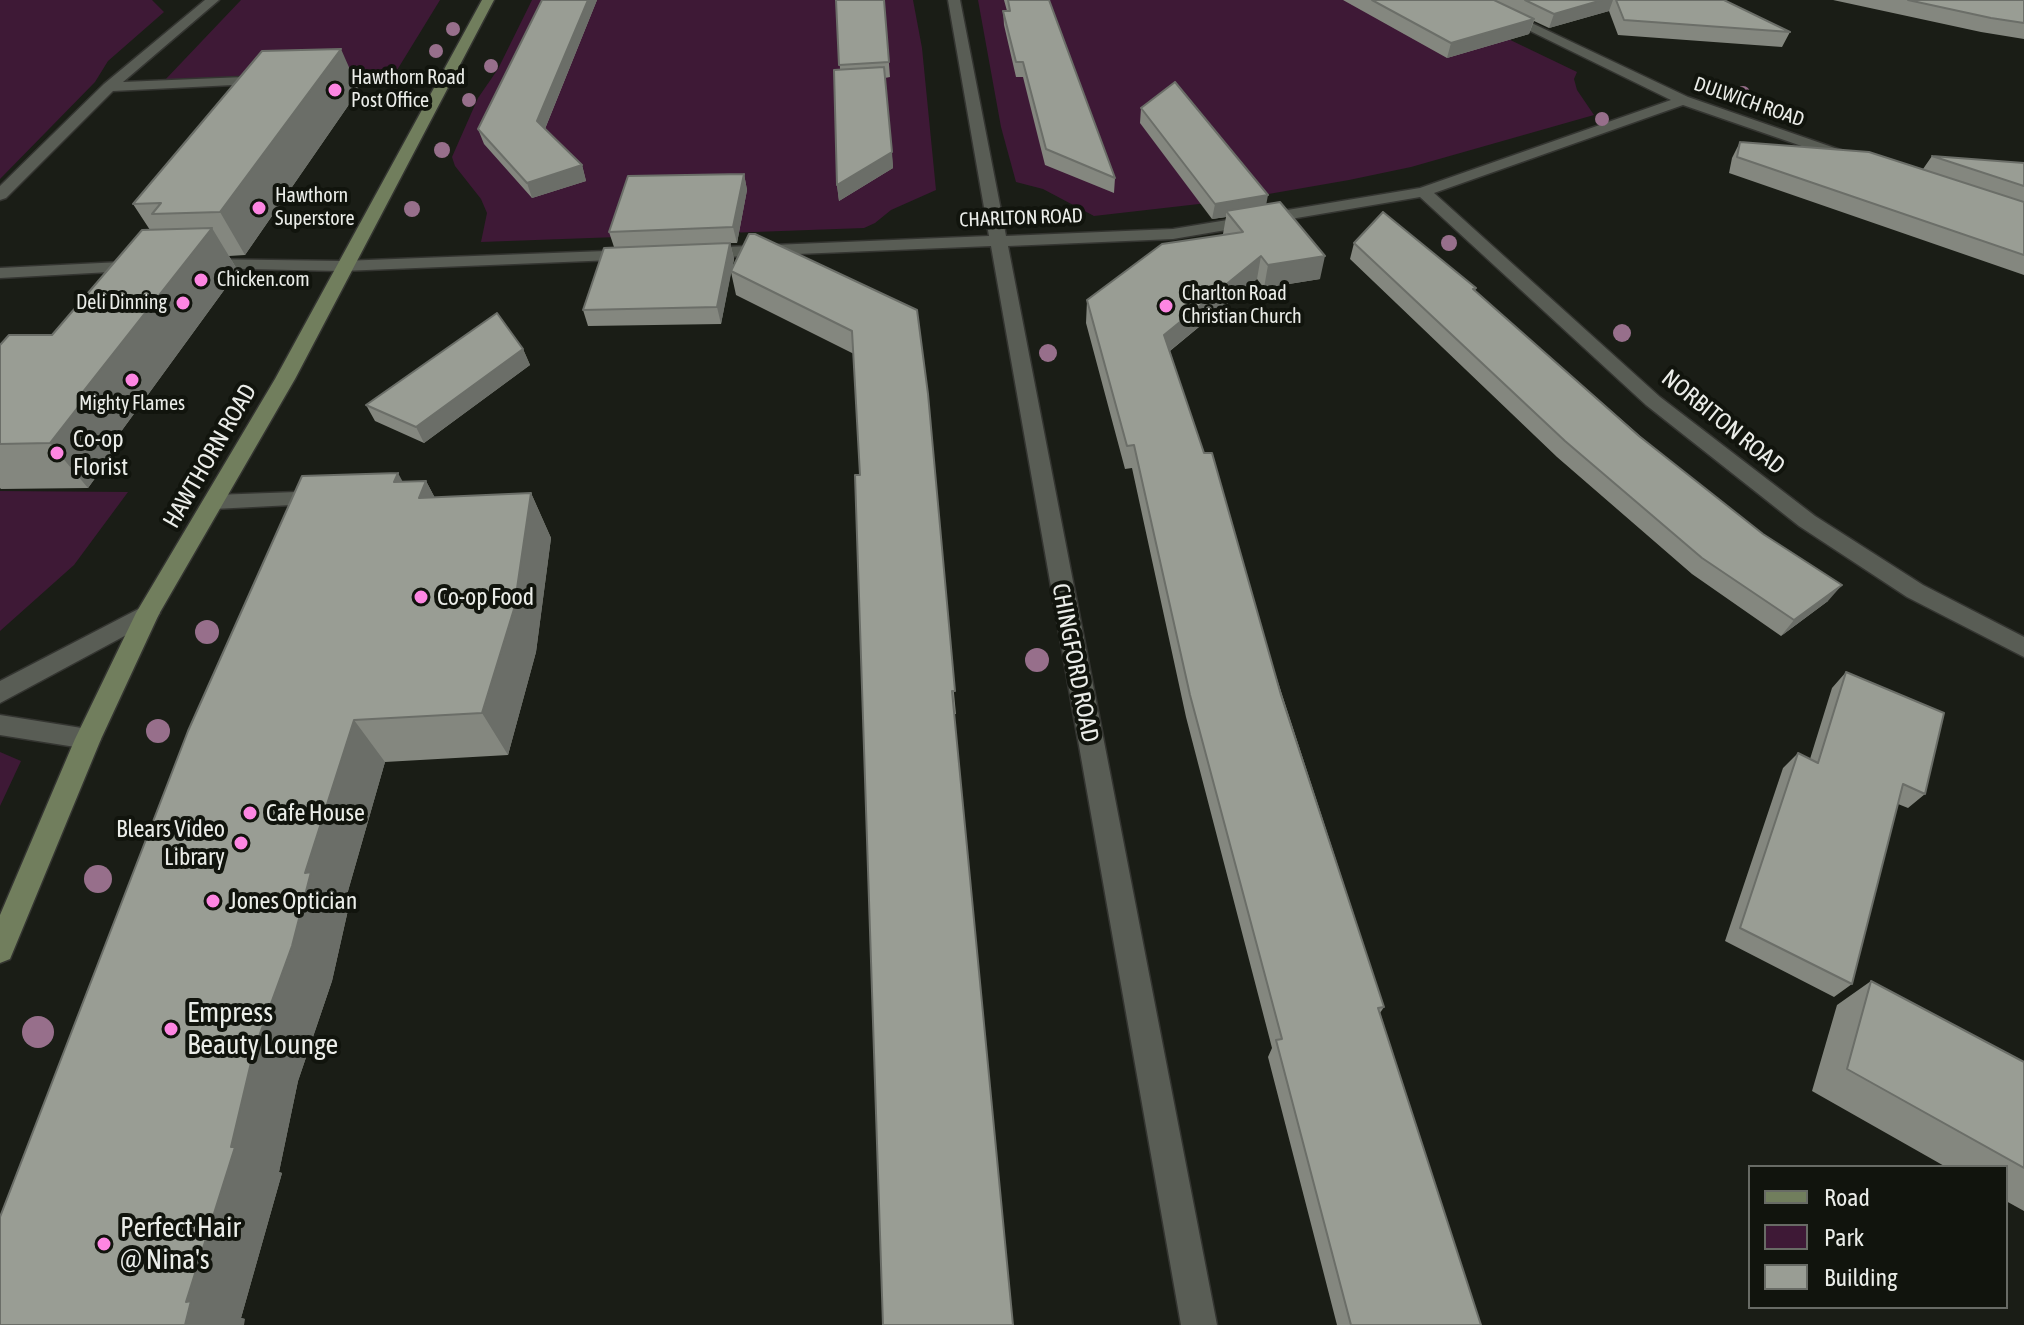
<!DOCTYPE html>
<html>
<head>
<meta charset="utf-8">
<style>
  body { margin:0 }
  #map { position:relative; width:2024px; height:1325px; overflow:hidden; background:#1a1d16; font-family:"Asap Condensed",sans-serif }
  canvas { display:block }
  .legend { position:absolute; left:1748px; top:1165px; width:260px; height:144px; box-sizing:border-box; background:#11140d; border:2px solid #686b65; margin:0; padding:10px 14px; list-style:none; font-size:24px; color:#ebede9 }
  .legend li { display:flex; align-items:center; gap:16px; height:40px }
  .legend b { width:40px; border:2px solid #686b65 }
</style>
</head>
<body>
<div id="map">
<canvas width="2024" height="1325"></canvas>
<ul class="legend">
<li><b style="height:10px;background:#717e5d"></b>Road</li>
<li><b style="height:22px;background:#3e1936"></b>Park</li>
<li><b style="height:22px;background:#999d94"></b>Building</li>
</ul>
</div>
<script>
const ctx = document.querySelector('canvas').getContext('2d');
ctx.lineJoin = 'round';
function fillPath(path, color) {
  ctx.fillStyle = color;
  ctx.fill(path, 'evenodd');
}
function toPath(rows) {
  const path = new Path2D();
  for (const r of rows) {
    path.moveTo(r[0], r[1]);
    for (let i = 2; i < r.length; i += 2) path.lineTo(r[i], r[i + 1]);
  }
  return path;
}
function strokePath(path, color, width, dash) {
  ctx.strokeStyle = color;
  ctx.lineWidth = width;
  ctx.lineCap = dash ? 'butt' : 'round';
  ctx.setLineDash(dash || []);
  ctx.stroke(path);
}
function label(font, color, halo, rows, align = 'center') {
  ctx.font = font + ' "Asap Condensed",sans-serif';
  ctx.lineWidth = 8;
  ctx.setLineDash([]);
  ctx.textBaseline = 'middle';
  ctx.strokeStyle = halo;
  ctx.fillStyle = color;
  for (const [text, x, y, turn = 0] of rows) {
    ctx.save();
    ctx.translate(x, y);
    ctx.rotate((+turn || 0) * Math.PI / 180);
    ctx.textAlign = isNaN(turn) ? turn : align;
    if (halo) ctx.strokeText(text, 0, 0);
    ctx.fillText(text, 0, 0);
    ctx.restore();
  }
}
const green = toPath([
  [0,0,152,0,164,12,108,61,95,82,0,179],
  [241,0,440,0,394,75,164,81],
  [532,0,913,0,922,48,936,190,891,210,875,223,864,228,481,242,487,213,481,199,455,166,452,157,478,98,498,69],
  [978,0,1427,0,1577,72,1574,79,1577,90,1594,115,1411,167,1349,180,1234,200,1094,216,1043,189,1016,182,1001,127],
  [0,491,128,492,74,565,0,631],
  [0,752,21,761,0,806]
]);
const lane = toPath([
  [205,0,219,0,123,82,268,76,273,77,273,83,113,91,6,198,0,200,0,186,104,84,205,0],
  [447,71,452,72,452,78,321,83,314,79,321,75,447,71],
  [202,259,342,261,351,266,342,271,196,268,193,264,202,259],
  [141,261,150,266,147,270,0,278,0,268,141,261],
  [324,491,331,493,335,498,331,503,214,509,206,507,203,502,206,497,214,495,324,491]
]);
const street = toPath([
  [948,0,960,0,1006,236,1173,229,1420,188,1671,100,1467,0,1483,0,1688,97,1855,155,1855,161,1845,161,1683,105,1434,193,1660,397,1815,516,1923,585,2024,637,2024,657,1907,597,1799,526,1646,405,1420,197,1173,239,1008,246,1217,1325,1181,1325,991,246,701,258,693,253,701,248,989,236,948,0],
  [632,250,638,251,641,255,638,259,342,271,333,266,342,261,632,250],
  [148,604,156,607,160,613,156,619,0,703,0,681,148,604],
  [0,715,88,729,97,732,101,739,97,746,88,749,0,735,0,715]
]);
const secondary = toPath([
  [482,0,494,0,295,379,159,614,101,739,10,959,0,963,0,915,75,739,136,613,275,379,482,0]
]);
const trees = [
  [453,29,7],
  [436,51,7],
  [491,66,7],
  [1743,93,7],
  [469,100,7],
  [1602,119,7],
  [442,150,8],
  [412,209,8],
  [1449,243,8],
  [1622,333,9],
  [1048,353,9],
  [207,632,12],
  [1037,660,12],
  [158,731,12],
  [98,879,14],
  [38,1032,16]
];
const wall = toPath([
  [542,0,597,0,545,129,582,165,586,181,532,198,484,144,478,129],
  [836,0,884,0,890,77,885,78,893,168,839,201,837,185,840,69],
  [1004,0,1049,0,1115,178,1114,193,1045,165,1023,77,1016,77,1004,25,1003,11,1007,11],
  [1343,0,1724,0,1790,32,1782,47,1618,35,1609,11,1549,28,1534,21,1529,34,1447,58],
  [1833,0,2024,0,2024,39,1981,32],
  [359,90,245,255,229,256,238,271,120,433,124,438,88,488,1,489,0,488,0,345,52,335,150,230,133,204],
  [1141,108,1266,204,1320,279,1264,288,1257,279,1170,351,1384,1007,1380,1013,1481,1325,1337,1325,1268,1057,1272,1048,1186,717,1132,468,1125,469,1086,323,1087,300,1224,235,1223,234,1226,217,1212,219,1140,123],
  [1740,142,1923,169,1932,156,2024,163,2024,275,1729,173,1732,158],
  [744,174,747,190,737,243,730,243,734,259,732,270,917,310,956,714,954,714,860,475,854,354,736,295,731,272,721,324,588,326,583,310,614,247,609,232],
  [1354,243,1476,288,1475,291,1828,601,1781,636,1692,574,1557,457,1350,259],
  [523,349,530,365,424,443,375,421,366,405],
  [426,481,435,498,531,493,551,538,536,652,508,755,385,762,344,905,348,910,332,981,298,1081,279,1172,282,1173,241,1318,245,1319,0,1325,402,482],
  [1846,672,1925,794,1908,808,1898,804,1852,984,1834,997,1725,941,1783,768,1798,753,1810,759,1832,688],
  [1871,981,2024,1062,2024,1211,2006,1201,2006,1167,1946,1167,1812,1091,1837,1005]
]);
const shadedWall = toPath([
  [588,0,597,0,542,136,537,121],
  [1602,0,1613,0,1609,11,1549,28,1554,14],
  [1534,19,1529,34,1447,58,1451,43],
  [341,49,359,90,245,255,220,212],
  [892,152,893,168,839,201,837,185],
  [582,165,586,181,532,198,527,183],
  [744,174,747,190,737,243,733,227],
  [1268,195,1265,211,1226,211,1226,217,1212,219,1215,204],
  [212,228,238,271,120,433,124,438,88,488,50,443,82,393],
  [730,243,734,259,721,324,717,307],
  [1261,256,1257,279,1161,358,1164,335],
  [1325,256,1320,279,1264,288,1268,265],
  [523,349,530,365,424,443,416,427],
  [398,473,422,517,394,482],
  [426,481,449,525,419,498],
  [531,493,551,538,536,652,508,755,482,713],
  [1842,585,1828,601,1781,636,1794,620],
  [354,720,385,762,344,905,348,910,332,981,298,1081,279,1172,282,1173,241,1318,245,1319,244,1325,185,1325,186,1302,231,1147,254,1050,305,873]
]);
const building = toPath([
  [542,0,588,0,537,121,582,165,527,183,478,129,542,0],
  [836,0,884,0,889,62,839,65,836,0],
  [1008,0,1049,0,1115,178,1046,149,1023,62,1016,62,1003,11,1010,11,1008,0],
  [1372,0,1494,0,1534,19,1451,43,1372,0],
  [1525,0,1602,0,1554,14,1525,0],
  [1616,0,1724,0,1790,32,1624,20,1616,0],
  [1908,0,2024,0,2024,23,1991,18,1908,0],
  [341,49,220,212,152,214,161,203,133,204,262,51,341,49],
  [884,67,892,152,837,185,834,70,884,67],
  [1175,82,1268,195,1215,204,1141,108,1175,82],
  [1740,142,1869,152,2024,202,2024,255,1737,157,1740,142],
  [1932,156,2024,163,2024,186,1932,156],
  [744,174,733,227,609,232,628,176,744,174],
  [1280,202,1325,256,1268,265,1261,256,1164,335,1204,453,1212,453,1281,695,1384,1007,1378,1008,1481,1325,1351,1325,1276,1040,1282,1039,1190,695,1134,445,1127,446,1087,300,1162,244,1243,232,1226,211,1280,202],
  [1383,212,1476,288,1473,289,1639,436,1763,534,1842,585,1794,620,1702,558,1565,441,1354,243,1383,212],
  [212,228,82,393,89,393,50,443,0,444,0,345,9,335,52,335,142,230,212,228],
  [749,234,755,234,917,310,928,394,955,691,952,691,1013,1325,883,1325,855,475,860,475,852,331,731,271,749,234],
  [730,243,717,307,583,310,604,248,730,243],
  [497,313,523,349,416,427,366,405,497,313],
  [398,473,394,482,426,481,419,498,531,493,514,609,482,713,354,720,305,873,311,872,292,946,254,1050,231,1147,235,1147,186,1302,191,1301,185,1325,0,1325,0,1217,188,731,302,476,398,473],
  [1846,672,1944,713,1925,794,1903,784,1852,984,1740,928,1798,753,1818,763,1846,672],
  [1871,981,2024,1062,2024,1168,1847,1069,1871,981]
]);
const markers = [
  [335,90,8,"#fd86e2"],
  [259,208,8,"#fd86e2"],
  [201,280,8,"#fd86e2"],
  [183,303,8,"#fd86e2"],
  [1166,306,8,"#fd86e2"],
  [132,380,8,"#fd86e2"],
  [57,453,8,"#fd86e2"],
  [421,597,8,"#fd86e2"],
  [250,813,8,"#fd86e2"],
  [241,843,8,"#fd86e2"],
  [213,901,8,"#fd86e2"],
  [171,1029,8,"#fd86e2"],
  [104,1244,8,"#fd86e2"]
];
const farPoinames = [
  ["Hawthorn Road",351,78],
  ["Post Office",351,101],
  ["Hawthorn",275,196],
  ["Superstore",275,219],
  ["Chicken.com",217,280],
  ["Charlton Road",1182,294],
  ["Christian Church",1182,317],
  ["Deli Dinning",167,303,"right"],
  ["Mighty Flames",132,404,"center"]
];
const farStreetnames = [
  ["DULWICH ROAD",1749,102,19],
  ["CHARLTON ROAD",1021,218,-2]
];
const streetNames = [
  ["NORBITON ROAD",1723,422,39],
  ["HAWTHORN ROAD",210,456,-60],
  ["CHINGFORD ROAD",1075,663,79]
];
const poiNames = [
  ["Co-op",73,439],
  ["Florist",73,467],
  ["Co-op Food",437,597],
  ["Cafe House",266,813],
  ["Blears Video",225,829,"right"],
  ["Library",225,857,"right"],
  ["Jones Optician",229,901]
];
const nearPoinames = [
  ["Empress",187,1013],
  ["Beauty Lounge",187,1045],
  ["Perfect Hair",120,1228],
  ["@ Nina's",120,1260]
];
fillPath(green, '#3e1936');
strokePath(lane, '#343531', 3);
strokePath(street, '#343531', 3);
strokePath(secondary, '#343531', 3);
fillPath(lane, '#595d55');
fillPath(street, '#595d55');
fillPath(secondary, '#717e5d');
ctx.fillStyle = '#976f8b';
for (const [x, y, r] of trees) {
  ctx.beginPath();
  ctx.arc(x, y, r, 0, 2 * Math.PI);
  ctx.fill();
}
fillPath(wall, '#84877f');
fillPath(shadedWall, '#6b6e68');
fillPath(building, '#999d94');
strokePath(building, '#6b6e68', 2);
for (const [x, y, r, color] of markers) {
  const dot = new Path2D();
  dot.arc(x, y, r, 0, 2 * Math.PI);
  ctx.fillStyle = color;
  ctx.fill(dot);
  strokePath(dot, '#11140d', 3);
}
label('20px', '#ebede9', '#11140d', farPoinames, 'left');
label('20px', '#ebede9', '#11140d', farStreetnames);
label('24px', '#ebede9', '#11140d', streetNames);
label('24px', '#ebede9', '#11140d', poiNames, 'left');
label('28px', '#ebede9', '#11140d', nearPoinames, 'left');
</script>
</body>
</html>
